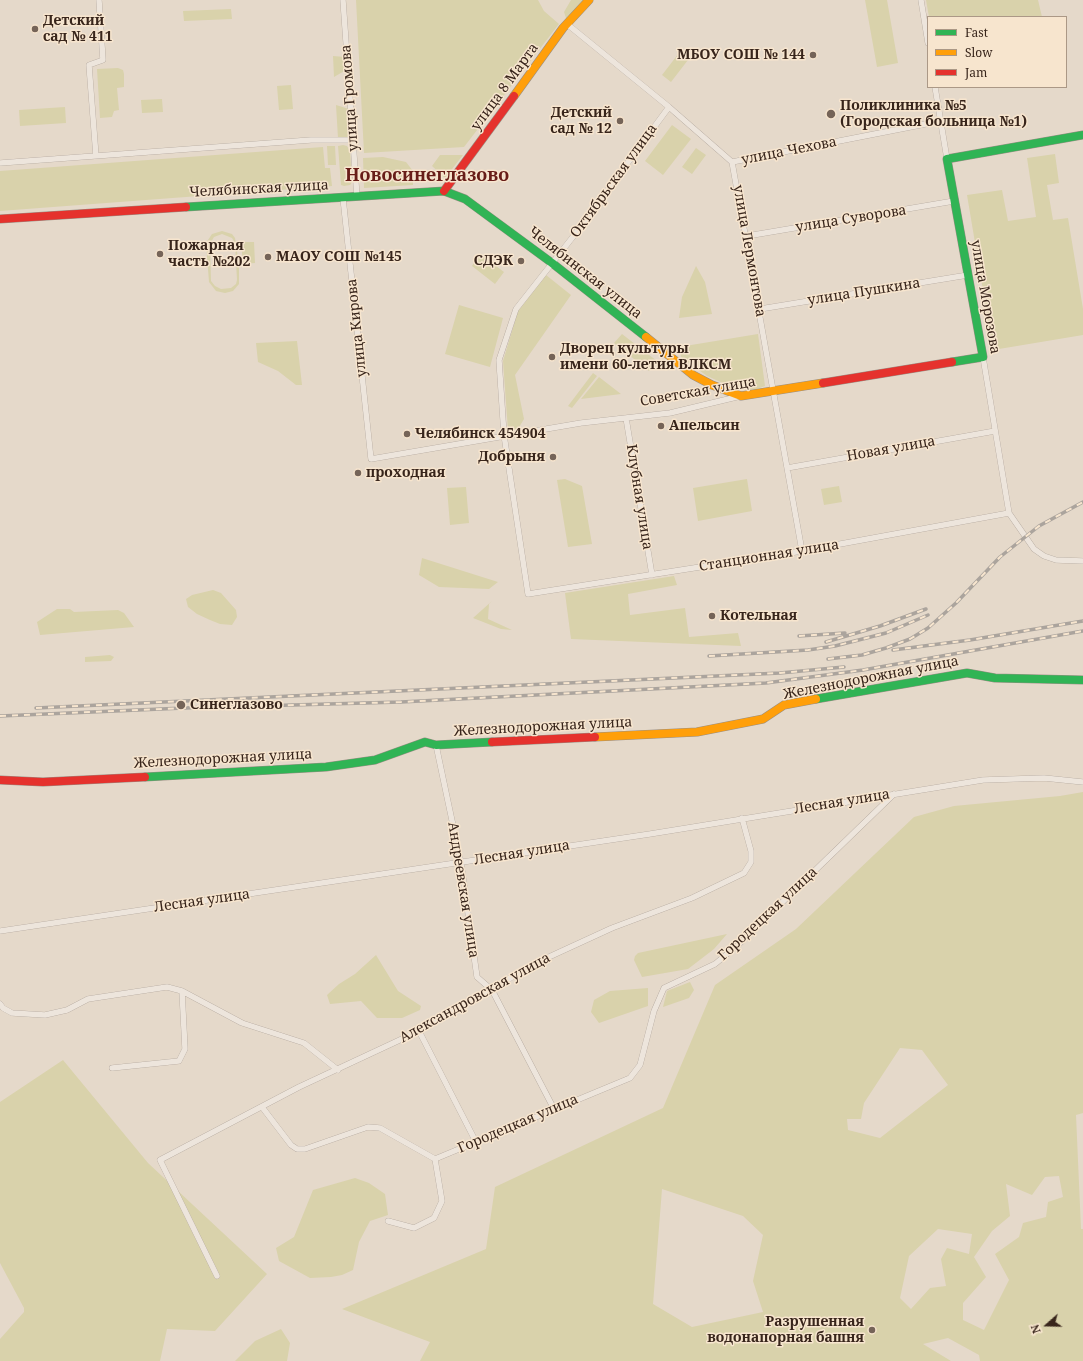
<!DOCTYPE html>
<html>
<head>
<meta charset="utf-8">
<style>
  body { margin:0 }
  #map { position:relative; width:1083px; height:1361px; overflow:hidden; background:#e5d9ca; font-family:"Noto Serif",serif }
  canvas { display:block }
  .legend { position:absolute; left:927px; top:16px; width:140px; height:72px; box-sizing:border-box; background:#f7e5ce; border:1px solid #ab9886; margin:0; padding:5px 7px; list-style:none; font-size:12px; color:#38251b }
  .legend li { display:flex; align-items:center; gap:8px; height:20px }
  .legend b { width:20px; border:1px solid #ab9886 }
  .north { position:absolute; left:1027px; top:1305px; width:40px; height:40px; -webkit-text-stroke:3px #f7e5ce; paint-order:stroke; rotate:250deg; font-size:11px; font-weight:700; line-height:16px; text-align:center; color:#38251b }
  .north::after { content:''; display:block; margin:auto; width:14px; height:18px; background:#38251b; clip-path:polygon(50% 0,100% 100%,50% 72%,0 100%) }
</style>
</head>
<body>
<div id="map">
<canvas width="1083" height="1361"></canvas>
<ul class="legend">
<li><b style="height:5px;background:#30b455"></b>Fast</li>
<li><b style="height:5px;background:#ff9f0a"></b>Slow</li>
<li><b style="height:5px;background:#e5322d"></b>Jam</li>
</ul>
<div class="north">N</div>
</div>
<script>
const ctx = document.querySelector('canvas').getContext('2d');
ctx.lineJoin = 'round';
function fillPath(path, color) {
  ctx.fillStyle = color;
  ctx.fill(path, 'evenodd');
}
function toPath(rows) {
  const path = new Path2D();
  for (const r of rows) {
    path.moveTo(r[0], r[1]);
    for (let i = 2; i < r.length; i += 2) path.lineTo(r[i], r[i + 1]);
  }
  return path;
}
function strokePath(path, color, width, dash) {
  ctx.strokeStyle = color;
  ctx.lineWidth = width;
  ctx.lineCap = dash ? 'butt' : 'round';
  ctx.setLineDash(dash || []);
  ctx.stroke(path);
}
function label(font, color, halo, rows, align = 'center') {
  ctx.font = font + ' "Noto Serif",serif';
  ctx.lineWidth = 3;
  ctx.setLineDash([]);
  ctx.textBaseline = 'middle';
  ctx.strokeStyle = halo;
  ctx.fillStyle = color;
  for (const [text, x, y, turn = 0] of rows) {
    ctx.save();
    ctx.translate(x, y);
    ctx.rotate((+turn || 0) * Math.PI / 180);
    ctx.textAlign = isNaN(turn) ? turn : align;
    if (halo) ctx.strokeText(text, 0, 0);
    ctx.fillText(text, 0, 0);
    ctx.restore();
  }
}
const green = toPath([
  [356,0,538,0,544,11,559,24,464,147,364,153],
  [571,0,589,0,569,19,566,18,564,12],
  [865,0,887,0,898,63,877,67],
  [926,0,1038,0,1042,17,929,17],
  [231,9,232,19,184,21,183,11],
  [679,53,688,60,671,82,662,75],
  [333,56,345,57,346,70,334,77],
  [118,68,123,70,124,74,124,87,117,88,119,110,114,111,112,117,100,118,97,69],
  [291,85,293,109,279,110,277,86],
  [162,99,163,112,142,113,141,100],
  [336,105,349,109,350,134,346,138,338,138],
  [65,107,66,123,20,126,19,110],
  [672,125,691,139,663,175,645,161],
  [343,145,347,146,350,151,352,182,350,185,344,186,341,185,338,146],
  [327,146,335,146,336,165,328,165],
  [323,147,325,168,330,168,332,186,0,211,0,171],
  [696,148,706,155,692,174,682,167],
  [1055,154,1059,183,1047,185,1053,220,1068,218,1083,309,1083,335,993,350,967,195,1002,190,1008,221,1036,217,1027,158],
  [440,155,463,155,445,178,432,166],
  [383,157,406,162,413,171,413,185,364,188,363,158],
  [222,231,232,234,235,238,239,265,239,284,233,291,225,293,216,291,209,282,206,243,212,234],
  [222,234,232,238,235,243,237,280,236,284,231,288,221,289,215,286,211,281,210,244,214,237],
  [241,242,254,242,255,263,243,264],
  [480,254,504,272,495,284,472,266],
  [696,266,705,282,712,314,679,318,682,297],
  [546,275,571,295,515,375,524,419,518,429,508,430,503,361,518,311],
  [459,305,503,318,490,367,445,354],
  [622,334,657,361,649,371,614,343],
  [758,334,765,386,757,389,749,390,732,387,707,376,681,357,679,347],
  [297,341,302,385,296,385,278,371,258,362,256,343],
  [593,373,597,376,572,408,568,406],
  [599,377,621,394,581,399],
  [565,479,582,486,592,544,568,547,557,480],
  [747,479,752,511,698,521,693,488],
  [839,486,842,502,824,505,821,489],
  [466,487,469,523,450,525,447,488],
  [422,558,498,582,489,589,439,587,419,575],
  [674,576,677,585,628,594,630,615,685,608,689,637,738,633,741,646,571,639,565,593],
  [213,590,221,593,236,610,237,617,232,625,220,624,210,620,197,614,188,607,186,599,192,595],
  [492,601,489,604,488,619,512,630,501,629,473,618],
  [57,609,70,609,74,612,118,610,124,613,134,627,40,635,37,622],
  [110,655,114,657,111,661,85,662,85,657],
  [1083,792,1083,1113,1076,1115,1081,1229,1083,1229,1083,1361,980,1361,979,1355,948,1338,923,1344,951,1361,420,1361,430,1342,342,1309,486,1249,495,1187,663,1108,715,985,796,929,914,817,954,806,1060,796],
  [900,1048,922,1050,948,1085,880,1138,848,1130,847,1119,861,1119,864,1103],
  [1059,1176,1063,1197,1048,1202,1046,1217,1023,1223,1019,1237,995,1254,1009,1280,984,1330,963,1320,963,1303,986,1277,974,1257,992,1231,1010,1216,1006,1184,1032,1195,1045,1177],
  [662,1189,743,1216,763,1235,753,1281,763,1312,692,1327,653,1304],
  [938,1229,972,1234,969,1254,947,1248,941,1259,946,1286,930,1288,911,1309,900,1298,909,1256],
  [727,934,714,949,688,969,642,977,634,960,635,956,638,953],
  [376,955,398,991,421,1006,420,1010,402,1018,377,1018,361,1001,330,1004,327,995,339,984,355,974],
  [690,982,694,990,689,998,663,1007,667,991],
  [648,988,648,1006,599,1023,591,1012,594,1000,610,991],
  [63,1060,148,1163,267,1274,215,1331,167,1329,160,1361,0,1361,0,1339,24,1312,24,1308,0,1263,0,1102],
  [355,1178,369,1183,385,1194,388,1215,370,1221,359,1242,353,1270,342,1275,331,1277,310,1278,279,1261,276,1248,294,1237,313,1190],
  [281,1329,290,1343,287,1361,235,1361,255,1341]
]);
const street = toPath([
  [343,0,357,197],
  [921,0,928,43],
  [567,24,669,107,732,162,802,551],
  [935,87,947,159],
  [669,107,572,238,516,309,499,360,504,435,528,594,802,551,1009,513],
  [96,156,89,65,103,60,99,0],
  [732,162,941,121],
  [0,163,311,140,353,140],
  [343,198,371,459,581,423,670,413,741,396],
  [747,236,954,201],
  [760,309,968,275],
  [983,357,1009,513,1034,549,1044,556,1056,560,1083,561],
  [626,418,652,575],
  [787,468,995,431],
  [436,745,461,863,477,977,492,990,554,1109],
  [0,931,650,834,983,780,1044,778,1083,782],
  [0,1004,3,1008,12,1013,45,1015,67,1010,88,999,167,987,182,991,242,1023,304,1043,338,1070],
  [419,1031,476,1142],
  [112,1068,179,1061,185,1049,182,991],
  [262,1107,291,1145,297,1149,305,1149,368,1127,380,1128,435,1159],
  [435,1159,630,1078,640,1065,654,1011,664,988,715,964,738,945,894,794],
  [388,1221,414,1228,434,1218,442,1201,435,1159],
  [217,1276,160,1160,299,1087,419,1031,538,962,612,928,692,898,744,873,751,862,751,851,742,818]
]);
const fast = toPath([
  [186,207,444,191,465,199,552,263,646,337],
  [952,362,983,357,947,159,1083,135],
  [816,699,967,673,995,678,1083,680],
  [145,777,326,767,375,760,425,742,436,745,492,742]
]);
const slow = toPath([
  [514,96,563,28,589,0],
  [646,337,693,375,712,385,741,396,823,383],
  [595,737,697,732,763,719,784,705,816,699]
]);
const jam = toPath([
  [444,191,514,96],
  [0,219,186,207],
  [823,383,952,362],
  [492,742,595,737],
  [0,780,43,782,145,777]
]);
const rail = toPath([
  [799,636,845,633],
  [826,642,880,626,926,609],
  [893,650,970,640,1083,621],
  [709,656,808,650,835,646,886,633,928,615],
  [828,659,862,655,886,648,910,639,928,628,956,603,1000,557,1039,526,1083,502],
  [36,708,780,673,844,667],
  [0,716,184,708,401,702,766,683,863,670,1083,631]
]);
const markers = [
  [35,29,4,"#756458"],
  [813,55,4,"#756458"],
  [831,114,5,"#756458"],
  [620,121,4,"#756458"],
  [160,254,4,"#756458"],
  [268,257,4,"#756458"],
  [521,261,4,"#756458"],
  [552,357,4,"#756458"],
  [661,426,4,"#756458"],
  [407,434,4,"#756458"],
  [553,457,4,"#756458"],
  [358,473,4,"#756458"],
  [712,616,4,"#756458"],
  [181,705,5,"#756458"],
  [872,1330,4,"#756458"]
];
const poiNames = [
  ["Детский",43,21],
  ["сад № 411",43,37],
  ["МБОУ СОШ № 144",805,55,"right"],
  ["Поликлиника №5",840,106],
  ["(Городская больница №1)",840,122],
  ["Детский",612,113,"right"],
  ["сад № 12",612,129,"right"],
  ["Пожарная",168,246],
  ["часть №202",168,262],
  ["МАОУ СОШ №145",276,257],
  ["СДЭК",513,261,"right"],
  ["Дворец культуры",560,349],
  ["имени 60-летия ВЛКСМ",560,365],
  ["Апельсин",669,426],
  ["Челябинск 454904",415,434],
  ["Добрыня",545,457,"right"],
  ["проходная",366,473],
  ["Котельная",720,616],
  ["Синеглазово",190,705],
  ["Разрушенная",864,1322,"right"],
  ["водонапорная башня",864,1338,"right"]
];
const streetNames = [
  ["улица 8 Марта",505,87,-54],
  ["улица Громова",350,98,-94],
  ["улица Чехова",789,151,-11],
  ["Октябрьская улица",614,181,-54],
  ["Челябинская улица",259,189,-3],
  ["улица Суворова",851,219,-9],
  ["улица Лермонтова",749,251,80],
  ["Челябинская улица",585,273,38],
  ["улица Пушкина",864,292,-9],
  ["улица Морозова",985,297,80],
  ["улица Кирова",357,328,-96],
  ["Советская улица",698,392,-10],
  ["Новая улица",891,449,-10],
  ["Клубная улица",639,497,81],
  ["Станционная улица",769,556,-9],
  ["Железнодорожная улица",871,678,-11],
  ["Железнодорожная улица",543,727,-3],
  ["Железнодорожная улица",223,759,-3],
  ["Лесная улица",842,802,-9],
  ["Лесная улица",522,853,-9],
  ["Андреевская улица",463,890,81],
  ["Лесная улица",202,901,-8],
  ["Городецкая улица",768,914,-43],
  ["Александровская улица",475,998,-29],
  ["Городецкая улица",518,1124,-23]
];
const districtNames = [
  ["Новосинеглазово",427,176]
];
fillPath(green, '#d9d2ab');
strokePath(street, '#aa9e94', 6);
strokePath(fast, '#998e84', 9);
strokePath(slow, '#998e84', 9);
strokePath(jam, '#998e84', 9);
strokePath(street, '#ede5dc', 5.5);
strokePath(fast, '#30b455', 8);
strokePath(slow, '#ff9f0a', 8);
strokePath(jam, '#e5322d', 8);
strokePath(rail, '#aba49d', 3.5);
strokePath(rail, '#f7e5ce', 2, [6]);
for (const [x, y, r, color] of markers) {
  const dot = new Path2D();
  dot.arc(x, y, r, 0, 2 * Math.PI);
  ctx.fillStyle = color;
  ctx.fill(dot);
  strokePath(dot, '#f7e5ce', 1.5);
}
label('bold 14px', '#38251b', '#f7e5ce', poiNames, 'left');
label('14px', '#38251b', '#f7e5ce', streetNames);
label('bold 18px', '#681d18', '#f7e5ce', districtNames);
</script>
</body>
</html>
